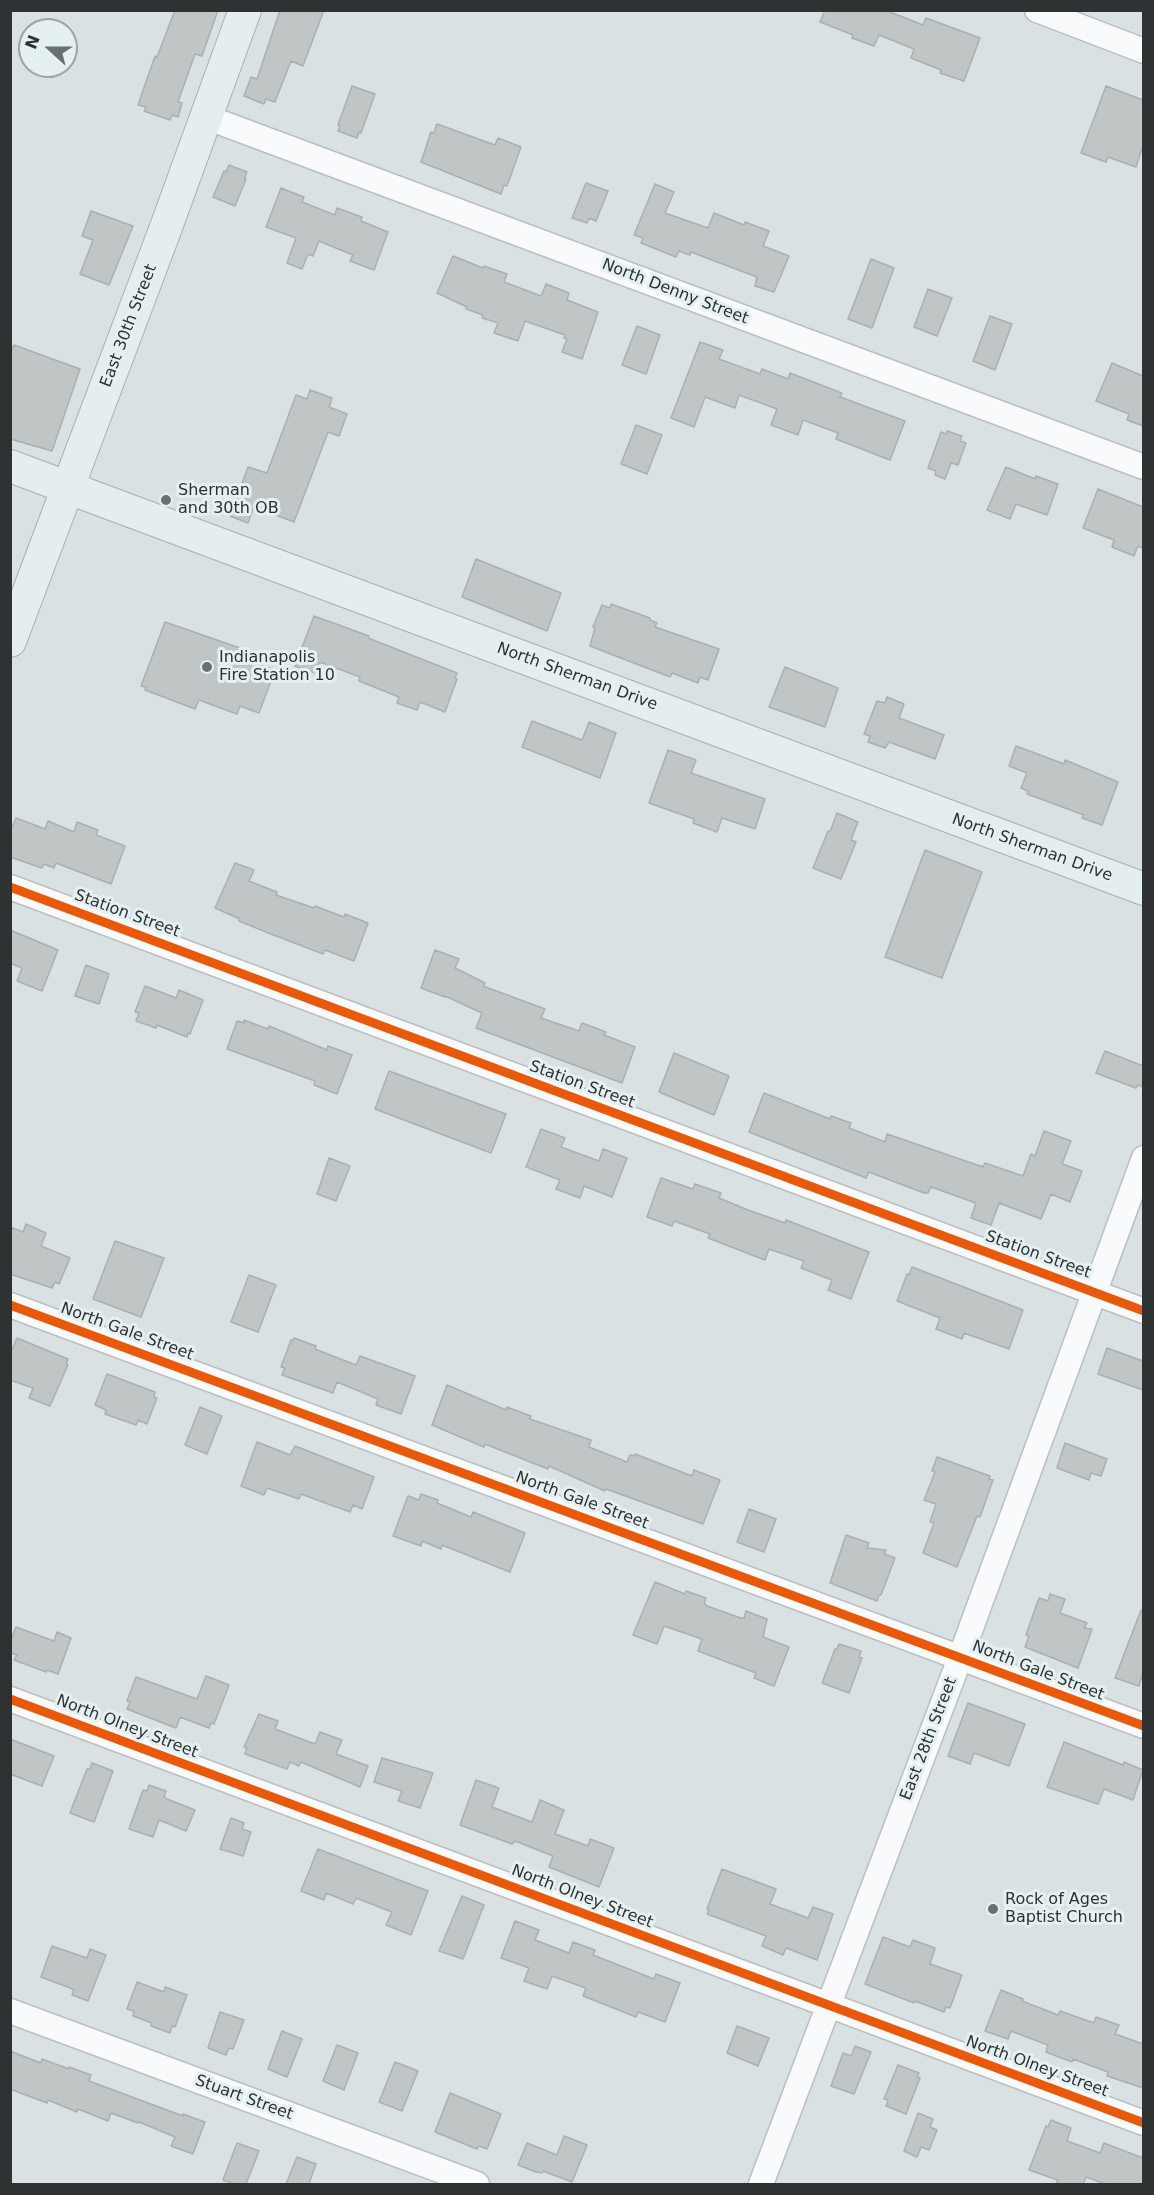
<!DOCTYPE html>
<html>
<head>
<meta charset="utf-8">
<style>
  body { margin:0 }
  #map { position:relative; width:1154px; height:2195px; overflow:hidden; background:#dae1e2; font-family:"DejaVu Sans",sans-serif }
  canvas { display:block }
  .frame { position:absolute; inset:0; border:12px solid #2e3233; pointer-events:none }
  .north { position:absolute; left:18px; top:18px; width:60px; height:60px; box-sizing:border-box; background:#e4f0f2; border:2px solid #9ba4a6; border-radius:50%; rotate:291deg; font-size:16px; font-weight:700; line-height:24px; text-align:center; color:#2e3233 }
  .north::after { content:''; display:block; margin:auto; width:21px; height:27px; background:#6a6f70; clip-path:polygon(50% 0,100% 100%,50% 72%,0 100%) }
</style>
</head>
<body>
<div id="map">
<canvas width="1154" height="2195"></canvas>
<div class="frame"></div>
<div class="north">N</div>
</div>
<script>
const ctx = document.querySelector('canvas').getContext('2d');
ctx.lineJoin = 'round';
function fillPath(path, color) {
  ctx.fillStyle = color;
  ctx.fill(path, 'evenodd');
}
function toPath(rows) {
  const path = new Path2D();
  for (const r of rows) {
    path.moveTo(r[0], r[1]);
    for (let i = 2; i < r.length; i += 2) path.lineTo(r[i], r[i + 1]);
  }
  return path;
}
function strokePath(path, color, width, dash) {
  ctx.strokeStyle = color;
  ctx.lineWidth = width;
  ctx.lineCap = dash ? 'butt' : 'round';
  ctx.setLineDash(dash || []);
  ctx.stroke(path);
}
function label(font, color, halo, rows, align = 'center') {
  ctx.font = font + ' "DejaVu Sans",sans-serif';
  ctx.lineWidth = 6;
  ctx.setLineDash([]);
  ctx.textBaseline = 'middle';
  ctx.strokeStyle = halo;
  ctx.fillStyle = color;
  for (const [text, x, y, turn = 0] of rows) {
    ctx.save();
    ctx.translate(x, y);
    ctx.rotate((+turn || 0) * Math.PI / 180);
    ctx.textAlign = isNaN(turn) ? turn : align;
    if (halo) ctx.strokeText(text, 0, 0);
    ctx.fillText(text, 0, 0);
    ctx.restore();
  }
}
const building = toPath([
  [175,10,218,10,202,56,195,54,190,68,178,102,182,103,178,117,172,115,170,120,144,111,146,107,138,105,155,56,157,57,175,10],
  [280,10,324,10,303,66,291,61,275,102,266,99,264,104,244,96,251,77,257,79,280,10],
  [825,10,885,10,923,25,926,18,980,38,964,81,940,73,941,70,911,58,914,49,879,35,874,46,852,38,853,35,820,22,825,10],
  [352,86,375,94,361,133,359,132,357,138,338,131,340,126,338,125,352,86],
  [1106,86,1143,100,1143,145,1136,167,1108,157,1106,162,1081,153,1106,86],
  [437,124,495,145,498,138,521,147,507,186,504,185,501,194,421,162,431,132,434,133,437,124],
  [229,165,247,172,244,179,246,179,235,206,213,197,224,171,226,172,229,165],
  [586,183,608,191,596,221,589,218,587,223,572,218,586,183],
  [655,184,674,192,665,213,708,228,714,213,744,225,745,222,769,231,763,246,789,256,774,292,755,286,757,277,691,252,690,255,679,251,676,257,641,243,643,238,634,235,655,184],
  [281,188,304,197,302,202,335,215,337,208,362,217,361,221,388,232,374,270,350,261,353,255,319,241,313,256,308,254,302,269,287,263,296,238,266,227,281,188],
  [91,211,133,226,109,285,80,274,93,240,82,236,91,211],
  [453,256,483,268,484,266,507,274,504,282,541,296,546,284,569,293,567,300,598,312,582,359,562,352,567,339,564,338,565,335,525,321,518,341,494,333,498,323,482,318,483,315,466,309,467,307,437,293,453,256],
  [871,259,894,268,872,328,848,319,871,259],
  [928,289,952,298,937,336,914,327,928,289],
  [990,316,1012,324,995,370,973,361,990,316],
  [637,326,660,335,646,374,622,365,637,326],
  [700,342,723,350,719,359,760,374,762,369,788,379,790,373,842,393,840,397,905,421,890,460,836,439,838,433,803,420,798,435,771,425,777,409,739,395,735,408,705,397,694,427,671,418,700,342],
  [14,345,80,369,52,451,10,439,10,354,14,345],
  [1112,363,1143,376,1143,426,1127,420,1129,414,1096,401,1112,363],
  [310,390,332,398,329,407,347,414,339,436,328,432,294,522,254,507,248,523,230,516,248,467,267,473,296,395,307,399,310,390],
  [636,425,662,435,647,474,621,464,636,425],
  [947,431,962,436,960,441,966,443,958,465,951,463,945,479,935,475,936,471,928,468,941,432,946,434,947,431],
  [1006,467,1035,479,1036,476,1058,484,1047,515,1016,504,1010,519,987,510,1006,467],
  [1098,489,1143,507,1143,548,1138,546,1134,556,1112,547,1114,540,1083,528,1098,489],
  [476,559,561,593,547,631,462,597,476,559],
  [611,604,650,618,650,620,657,623,655,627,719,649,708,680,700,677,698,683,672,673,670,677,590,646,595,628,593,627,602,605,610,608,611,604],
  [314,616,369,636,368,638,457,673,455,678,457,679,445,712,420,702,417,710,397,703,399,697,359,681,360,677,323,663,319,663,315,673,295,666,314,616],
  [165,622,260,655,257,664,275,670,259,713,240,706,237,714,199,700,195,709,145,690,146,687,141,686,165,622],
  [785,667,838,688,825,727,769,707,785,667],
  [887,697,904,704,899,718,944,735,935,759,889,742,885,748,868,742,870,736,864,734,877,701,885,703,887,697],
  [532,721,582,740,589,722,616,733,600,778,522,747,532,721],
  [1016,746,1064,764,1065,760,1118,782,1102,825,1082,818,1084,815,1027,794,1028,791,1021,788,1027,773,1009,766,1016,746],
  [668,750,696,760,691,773,765,799,755,829,722,818,717,832,693,823,694,819,649,803,668,750],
  [837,813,858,822,851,840,856,842,841,879,813,868,828,831,830,832,837,813],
  [16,818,45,829,48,821,74,832,77,822,98,830,96,835,125,846,111,884,56,863,54,868,44,864,42,868,10,857,10,832,16,818],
  [925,850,982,872,942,978,885,957,925,850],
  [235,863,254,870,249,881,277,892,276,895,314,908,315,906,344,917,345,914,368,923,354,961,325,950,323,954,271,934,239,921,240,919,215,908,235,863],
  [10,930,58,950,42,991,17,981,22,968,10,963,10,930],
  [435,950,459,959,455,968,485,983,483,986,545,1009,541,1018,579,1031,582,1023,606,1032,604,1035,635,1047,622,1083,476,1028,482,1013,445,996,445,997,421,988,435,950],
  [86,965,109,974,99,1004,75,996,86,965],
  [145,986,176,998,179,990,203,1000,190,1034,188,1033,187,1037,157,1025,156,1028,136,1021,139,1013,135,1012,145,986],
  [244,1020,268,1029,269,1026,327,1050,328,1046,352,1055,337,1094,314,1085,315,1081,227,1049,237,1021,244,1023,244,1020],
  [1105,1051,1143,1066,1143,1087,1138,1085,1136,1088,1096,1073,1105,1051],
  [674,1053,729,1076,714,1115,659,1092,674,1053],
  [389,1071,506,1114,491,1153,375,1109,389,1071],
  [764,1093,830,1119,831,1116,851,1123,849,1128,885,1142,887,1134,983,1167,985,1163,1023,1176,1031,1154,1035,1156,1044,1131,1071,1141,1062,1164,1082,1171,1070,1202,1051,1194,1041,1219,999,1203,991,1225,971,1218,976,1203,931,1187,928,1193,924,1193,869,1172,866,1178,749,1132,764,1093],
  [541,1129,565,1138,561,1147,599,1161,603,1149,627,1158,612,1197,584,1186,580,1198,556,1189,560,1180,526,1167,541,1129],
  [329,1158,350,1166,336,1201,317,1194,329,1158],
  [661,1178,693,1189,695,1184,721,1193,719,1198,748,1210,785,1223,786,1220,869,1252,851,1299,828,1290,832,1280,801,1268,804,1261,769,1249,765,1260,708,1238,710,1234,674,1221,672,1226,647,1217,661,1178],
  [26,1224,46,1233,41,1246,70,1258,59,1284,55,1282,52,1288,10,1274,10,1227,23,1232,26,1224],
  [115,1241,164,1258,141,1317,93,1299,115,1241],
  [912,1267,1023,1310,1009,1349,964,1333,962,1339,936,1329,940,1318,897,1301,907,1274,909,1275,912,1267],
  [249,1275,276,1285,258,1332,231,1322,249,1275],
  [17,1338,68,1359,66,1364,68,1365,50,1406,29,1398,33,1388,10,1380,10,1354,17,1338],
  [294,1338,316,1346,315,1349,356,1365,360,1356,415,1376,401,1414,376,1405,378,1399,337,1382,333,1393,282,1375,285,1368,281,1367,291,1340,293,1341,294,1338],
  [1107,1348,1143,1361,1143,1390,1098,1374,1107,1348],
  [107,1374,155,1392,154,1397,157,1398,147,1424,138,1420,136,1425,105,1414,106,1410,95,1405,107,1374],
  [447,1385,506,1410,507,1407,531,1416,530,1419,591,1440,589,1447,627,1462,630,1455,634,1456,635,1454,692,1476,694,1470,720,1480,703,1524,606,1489,605,1491,549,1466,548,1469,485,1444,484,1447,432,1425,447,1385],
  [200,1407,222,1416,207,1454,185,1445,200,1407],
  [257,1442,290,1455,295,1446,374,1477,362,1509,353,1505,350,1512,301,1494,299,1499,267,1488,264,1495,241,1486,257,1442],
  [1065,1443,1107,1459,1101,1476,1091,1473,1089,1480,1057,1468,1065,1443],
  [937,1457,990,1476,989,1479,993,1480,980,1517,977,1516,957,1567,923,1553,934,1523,930,1522,936,1504,924,1500,935,1472,932,1471,937,1457],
  [421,1494,438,1500,437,1503,471,1517,473,1512,525,1533,510,1572,442,1545,441,1549,422,1541,421,1546,393,1536,408,1496,419,1500,421,1494],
  [749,1509,776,1519,764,1552,737,1542,749,1509],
  [846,1535,869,1543,867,1548,886,1550,884,1554,895,1558,881,1595,879,1595,877,1601,830,1583,846,1535],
  [655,1582,685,1594,686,1591,706,1598,704,1603,707,1606,741,1618,744,1618,746,1611,767,1619,763,1637,789,1647,774,1686,754,1678,756,1673,698,1651,702,1639,664,1626,657,1644,633,1635,655,1582],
  [1050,1594,1065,1599,1060,1613,1087,1623,1084,1628,1092,1629,1078,1668,1025,1647,1029,1636,1026,1635,1039,1598,1048,1601,1050,1594],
  [1141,1610,1143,1610,1143,1672,1139,1686,1115,1678,1141,1610],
  [16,1627,54,1641,57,1632,71,1638,58,1674,47,1670,46,1672,14,1660,17,1655,10,1653,10,1642,16,1627],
  [839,1644,861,1651,859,1657,862,1658,849,1693,822,1683,835,1649,837,1649,839,1644],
  [206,1676,229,1685,214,1724,211,1723,209,1728,180,1717,176,1728,127,1709,130,1702,127,1701,136,1677,197,1699,206,1676],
  [968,1703,1025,1724,1009,1766,974,1753,970,1764,948,1756,968,1703],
  [259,1714,278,1721,275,1729,315,1744,320,1732,342,1740,336,1754,368,1766,360,1787,301,1762,299,1766,290,1762,287,1769,245,1754,247,1748,244,1747,259,1714],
  [10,1739,54,1756,42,1786,10,1774,10,1739],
  [1064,1742,1123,1765,1124,1762,1143,1770,1133,1800,1104,1789,1098,1804,1047,1787,1064,1742],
  [382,1758,433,1773,420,1808,398,1801,402,1791,374,1782,382,1758],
  [92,1763,113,1771,94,1822,70,1813,87,1769,90,1769,92,1763],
  [476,1780,499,1788,492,1807,532,1822,540,1800,564,1810,555,1834,588,1846,590,1839,614,1848,599,1887,549,1867,553,1856,515,1841,512,1844,460,1825,476,1780],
  [149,1785,166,1791,164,1797,167,1799,195,1810,186,1831,159,1820,153,1837,129,1829,143,1790,147,1791,149,1785],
  [231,1818,244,1823,242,1829,251,1832,243,1856,220,1849,231,1818],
  [318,1849,428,1891,411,1935,386,1925,392,1912,356,1898,353,1904,326,1893,324,1900,301,1891,318,1849],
  [722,1869,776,1889,770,1904,808,1918,813,1907,833,1914,817,1960,786,1948,783,1955,762,1946,766,1936,707,1914,709,1910,707,1909,722,1869],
  [462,1896,484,1905,463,1959,439,1951,462,1896],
  [515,1921,539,1930,535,1940,569,1953,573,1942,595,1950,593,1955,654,1979,656,1974,680,1983,665,2022,638,2012,636,2017,583,1996,586,1988,552,1976,547,1989,524,1981,529,1968,501,1958,515,1921],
  [883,1937,910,1947,913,1940,935,1948,930,1964,962,1975,950,2008,946,2007,944,2012,915,2001,914,2003,865,1984,883,1937],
  [52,1946,87,1958,90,1949,106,1955,88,2001,72,1995,74,1990,70,1988,41,1977,52,1946],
  [137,1982,164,1992,165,1987,187,1995,175,2027,172,2026,170,2033,151,2026,152,2023,133,2016,134,2011,127,2009,137,1982],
  [1001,1990,1023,1999,1022,2001,1058,2015,1060,2011,1094,2023,1096,2017,1119,2025,1115,2034,1143,2044,1143,2088,1107,2076,1108,2072,1073,2059,1072,2062,1046,2052,1048,2045,1011,2031,1008,2039,985,2031,1001,1990],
  [220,2012,244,2020,233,2049,229,2048,226,2055,208,2048,220,2012],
  [737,2026,769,2038,758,2066,727,2053,737,2026],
  [282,2031,302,2039,287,2077,268,2069,282,2031],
  [337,2045,358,2053,344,2090,323,2081,337,2045],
  [855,2046,871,2052,854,2094,831,2086,843,2053,851,2056,855,2046],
  [10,2051,41,2063,42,2059,69,2069,69,2067,91,2075,89,2081,183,2116,183,2114,205,2122,193,2154,171,2146,175,2137,139,2122,138,2123,111,2113,108,2121,78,2109,77,2112,48,2100,47,2103,10,2089,10,2051],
  [395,2062,418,2071,402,2111,379,2102,395,2062],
  [898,2065,919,2073,917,2077,920,2078,906,2114,886,2106,888,2100,884,2099,898,2065],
  [450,2093,501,2114,487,2149,479,2146,477,2149,435,2132,450,2093],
  [918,2113,933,2119,930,2127,937,2130,929,2150,921,2147,917,2157,904,2151,918,2113],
  [1051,2120,1071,2128,1067,2141,1100,2153,1104,2143,1143,2158,1143,2184,1105,2184,1086,2177,1083,2184,1056,2184,1058,2180,1029,2170,1046,2126,1048,2127,1051,2120],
  [564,2136,587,2145,572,2182,543,2171,542,2173,536,2172,518,2165,527,2143,557,2155,564,2136],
  [237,2143,259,2151,246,2184,234,2184,223,2180,237,2143],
  [297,2157,316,2164,309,2184,286,2184,297,2157]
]);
const minor = toPath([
  [1037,10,1144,51],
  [206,117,1144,467],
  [10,887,1144,1311],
  [10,1305,1144,1726],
  [10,1699,1144,2123],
  [10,2011,477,2184],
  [761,2184,960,1658,1144,1158]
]);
const major = toPath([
  [10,466,1144,889],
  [10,641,165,230,245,10]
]);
const cycleway = toPath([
  [10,887,1144,1311],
  [10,1305,1144,1726],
  [10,1699,1144,2123]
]);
const markers = [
  [166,500,6,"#6a6f70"],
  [207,667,6,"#6a6f70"],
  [993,1909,6,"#6a6f70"]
];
const streetNames = [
  ["North Denny Street",675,292,21],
  ["East 30th Street",129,326,-69],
  ["North Sherman Drive",577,677,20],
  ["North Sherman Drive",1032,848,20],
  ["Station Street",127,914,20],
  ["Station Street",582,1085,20],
  ["Station Street",1038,1255,20],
  ["North Gale Street",127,1332,20],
  ["North Gale Street",582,1501,20],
  ["North Gale Street",1038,1671,21],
  ["North Olney Street",127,1727,21],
  ["East 28th Street",929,1739,-69],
  ["North Olney Street",582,1897,21],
  ["North Olney Street",1037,2067,20],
  ["Stuart Street",244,2098,20]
];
const poiNames = [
  ["Sherman",178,491],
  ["and 30th OB",178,509],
  ["Indianapolis",219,658],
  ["Fire Station 10",219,676],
  ["Rock of Ages",1005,1900],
  ["Baptist Church",1005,1918]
];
fillPath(building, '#c0c6c6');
strokePath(building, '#aab0b0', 1.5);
strokePath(minor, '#babfc0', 27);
strokePath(major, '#a2b2b5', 34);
strokePath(minor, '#f9fafb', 24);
strokePath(major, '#e4edef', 32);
strokePath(cycleway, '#e8590c', 9);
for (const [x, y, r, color] of markers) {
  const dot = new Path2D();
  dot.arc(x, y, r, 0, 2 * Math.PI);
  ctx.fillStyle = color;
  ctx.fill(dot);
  strokePath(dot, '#e4f0f2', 2);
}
label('16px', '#2e3233', '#e4f0f2', streetNames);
label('16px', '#2e3233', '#e4f0f2', poiNames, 'left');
</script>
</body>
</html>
